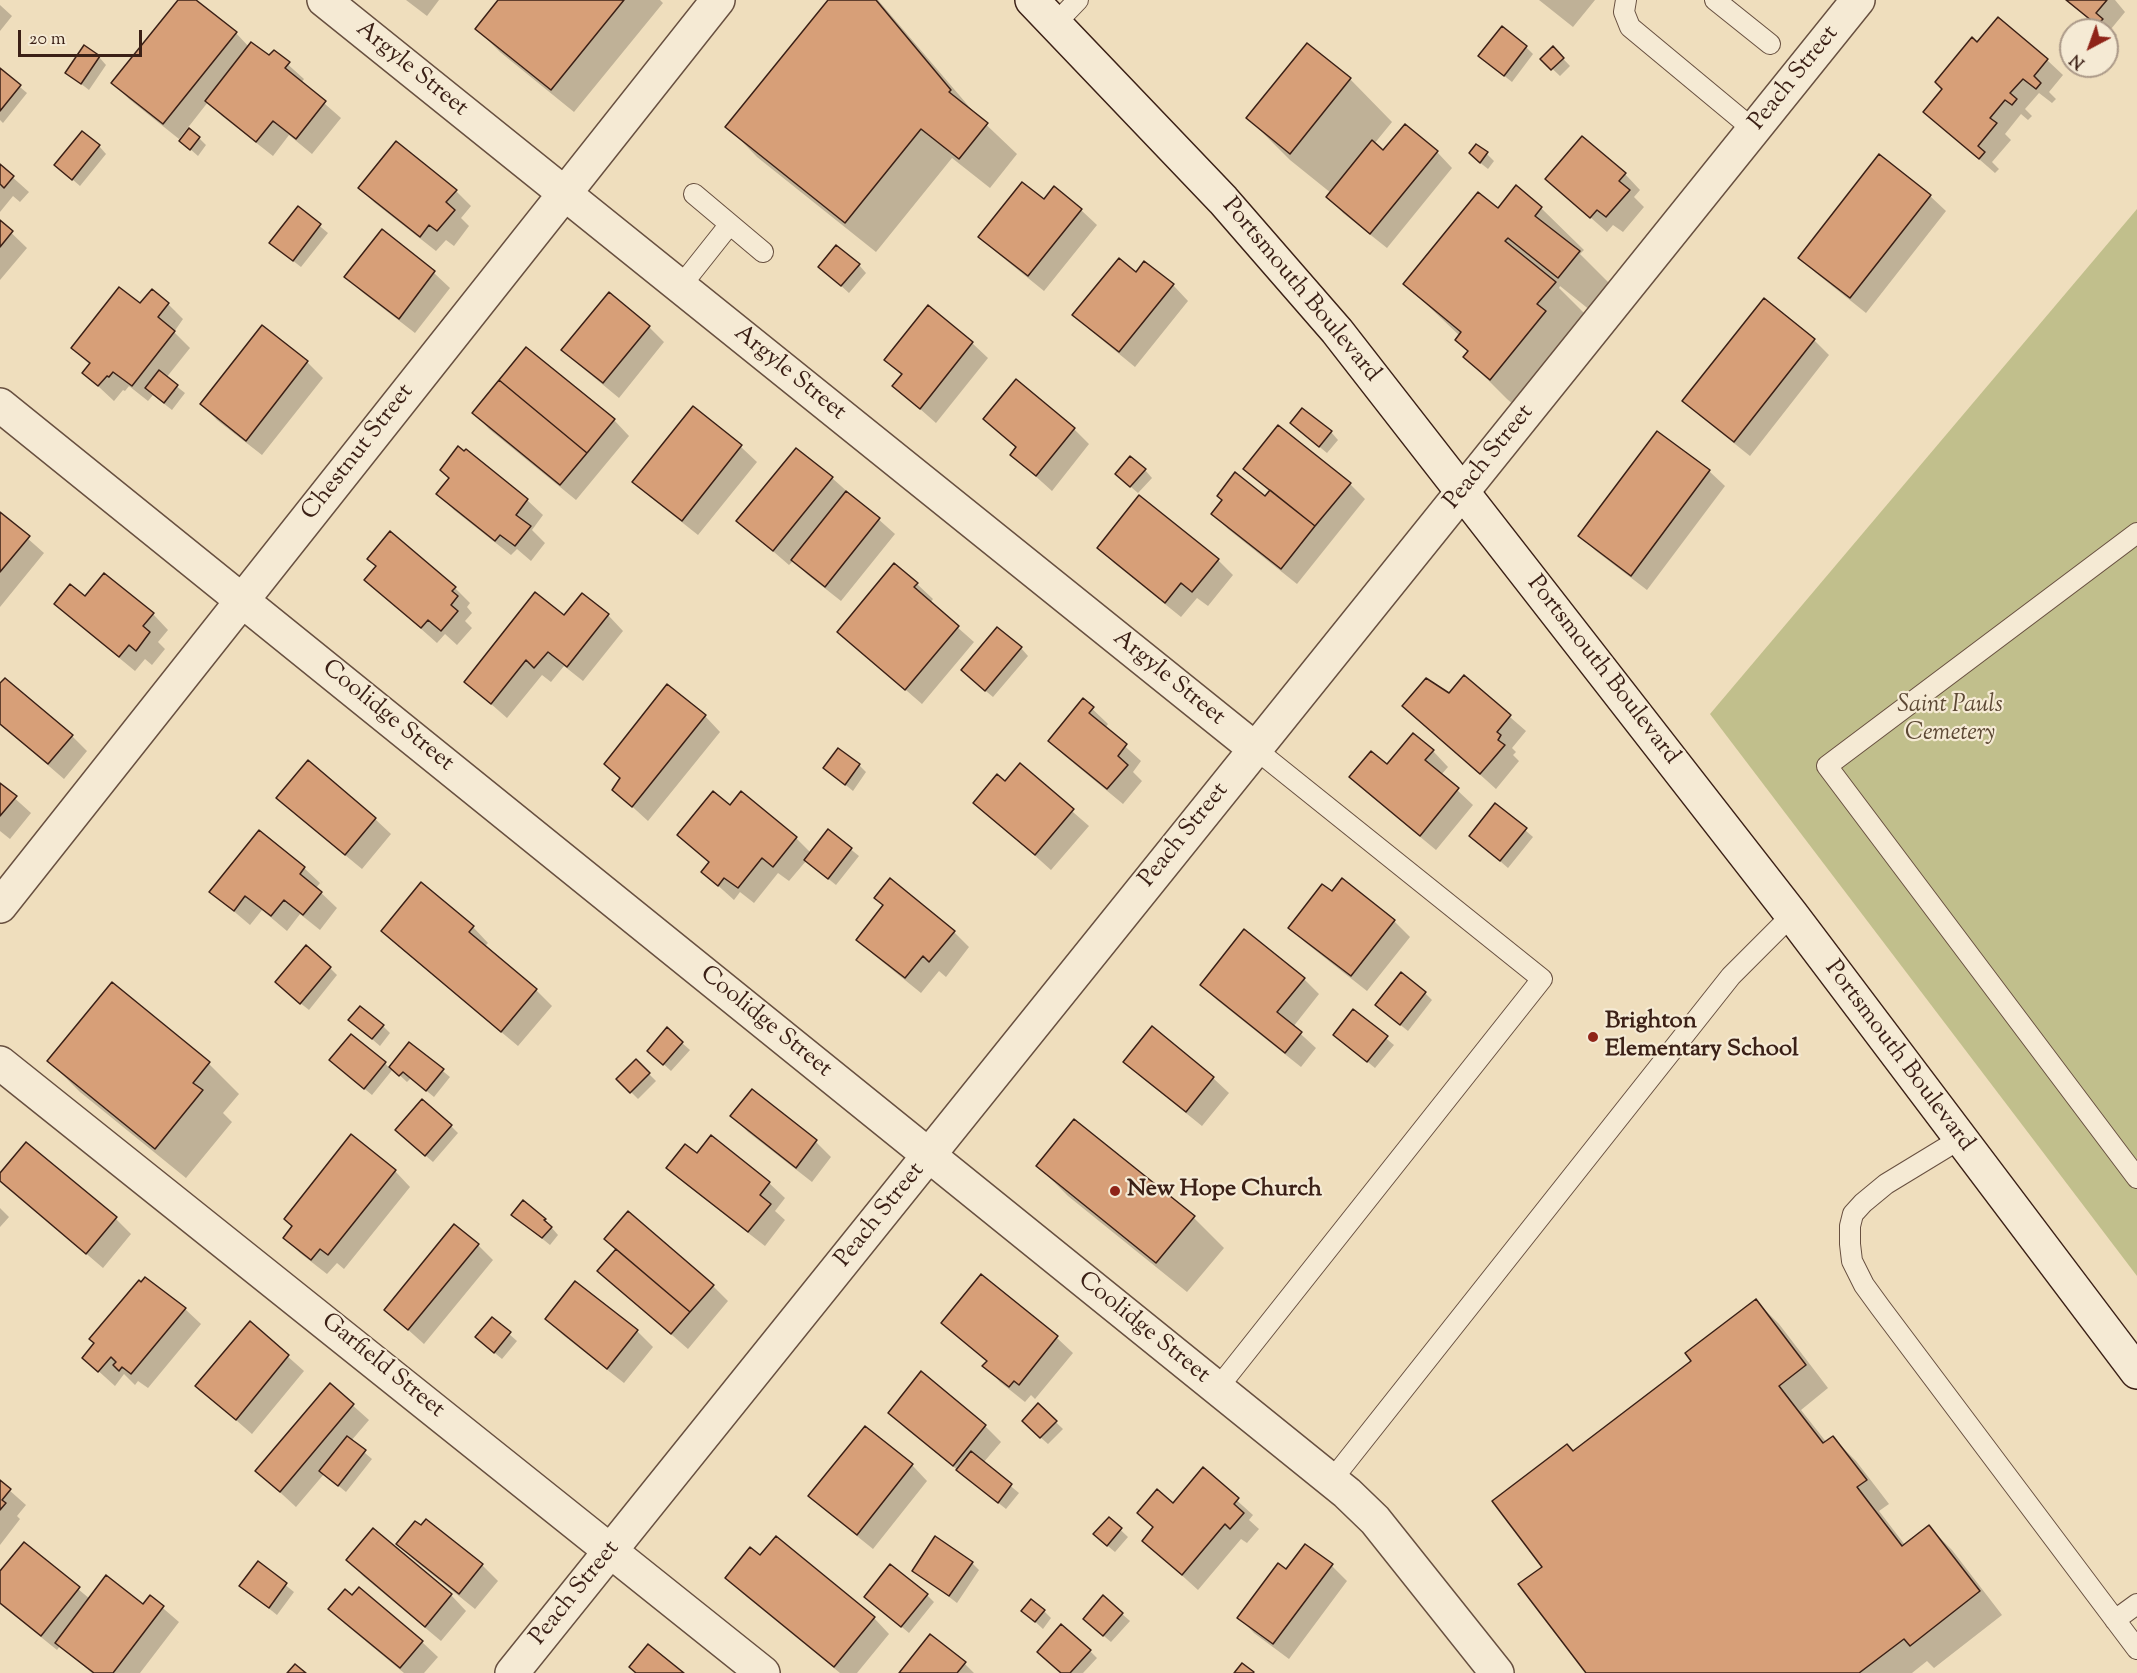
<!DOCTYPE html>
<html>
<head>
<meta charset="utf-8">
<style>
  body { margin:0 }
  #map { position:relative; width:2137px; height:1673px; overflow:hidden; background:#efdebd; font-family:"Sorts Mill Goudy",serif }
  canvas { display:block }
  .north { position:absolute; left:2059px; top:18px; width:60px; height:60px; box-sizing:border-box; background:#f5ead4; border:2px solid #ab9988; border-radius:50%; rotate:221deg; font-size:16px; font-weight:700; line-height:24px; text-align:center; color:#3b2016 }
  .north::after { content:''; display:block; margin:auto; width:21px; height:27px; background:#8f2418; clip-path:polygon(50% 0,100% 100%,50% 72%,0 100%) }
  .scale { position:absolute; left:18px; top:30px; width:124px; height:27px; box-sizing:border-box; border:3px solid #3b2016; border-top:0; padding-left:8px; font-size:18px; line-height:21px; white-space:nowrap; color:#3b2016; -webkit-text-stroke:4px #f5ead4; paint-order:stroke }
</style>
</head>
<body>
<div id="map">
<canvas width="2137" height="1673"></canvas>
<div class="north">N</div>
<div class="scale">20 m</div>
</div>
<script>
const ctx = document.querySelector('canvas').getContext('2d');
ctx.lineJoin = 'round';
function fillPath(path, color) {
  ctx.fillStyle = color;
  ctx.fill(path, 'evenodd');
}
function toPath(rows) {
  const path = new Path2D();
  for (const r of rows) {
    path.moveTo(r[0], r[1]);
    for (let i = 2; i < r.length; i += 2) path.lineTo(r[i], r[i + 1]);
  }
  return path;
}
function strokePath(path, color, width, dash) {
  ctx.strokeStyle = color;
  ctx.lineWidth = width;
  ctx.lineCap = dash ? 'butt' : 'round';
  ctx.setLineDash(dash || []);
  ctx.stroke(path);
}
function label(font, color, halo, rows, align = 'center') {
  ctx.font = font + ' "Sorts Mill Goudy",serif';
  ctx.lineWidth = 4.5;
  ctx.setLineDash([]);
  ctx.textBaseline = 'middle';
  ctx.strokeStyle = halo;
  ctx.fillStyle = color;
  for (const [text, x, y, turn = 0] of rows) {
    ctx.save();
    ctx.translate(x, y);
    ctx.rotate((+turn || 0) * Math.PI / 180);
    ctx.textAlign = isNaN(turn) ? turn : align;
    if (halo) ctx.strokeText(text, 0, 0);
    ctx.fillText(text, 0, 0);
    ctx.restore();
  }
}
const green = toPath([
  [2137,209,2137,1276,1710,714]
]);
const shadow = toPath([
  [180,0,194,0,236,33,249,47,269,58,274,52,304,79,301,83,341,118,312,154,289,135,273,156,222,116,208,102,179,139,129,99,113,83],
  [406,0,439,0,427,16],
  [500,0,660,0,663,3,574,112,500,52,477,29],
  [830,0,878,0,977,116,1017,154,990,188,952,158,876,252,757,157,727,126],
  [1539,0,1595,0,1573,27],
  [2066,0,2115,0,2125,12,2111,29,2117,35,2113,40,2107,35,2107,30,2101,30],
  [0,5,12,16,0,31],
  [1526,47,1533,54,1512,82,1488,63],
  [1553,48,1570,66,1560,76,1542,59],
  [99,57,106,65,89,90,67,73],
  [2047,60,2063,75,2049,92,2056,99,2052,103,2039,93,2025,109,2032,116,2028,120,2021,114,2005,134,2011,140,1992,162,1999,169,1995,173,1925,112],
  [0,70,27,93,3,123,0,120],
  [1350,79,1392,122,1374,144,1384,152,1437,152,1452,168,1387,248,1343,213,1328,197,1331,193,1290,160,1248,118],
  [199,138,206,145,198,156,189,148],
  [99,146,106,154,80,186,56,165],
  [1487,154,1494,161,1488,169,1478,161],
  [0,166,29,192,20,202,13,196,0,212],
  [1625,174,1640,190,1634,197,1644,207,1623,232,1613,225,1607,232,1547,179],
  [360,188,456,191,471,206,461,218,469,226,454,246,446,240,436,251,375,203],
  [1930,196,1946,211,1866,313,1816,273,1800,257],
  [1044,202,1081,210,1097,225,1044,291,996,252,980,237],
  [298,208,328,233,301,267,279,250],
  [1541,208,1584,250,1580,254,1621,295,1601,319,1560,286,1559,288,1597,326,1533,421,1507,399,1465,357,1469,352,1460,336,1405,284,1498,211],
  [0,222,27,248,0,280],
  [382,231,434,273,450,288,415,333,362,292,346,277],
  [1145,263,1173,285,1188,301,1135,367,1090,330,1074,315,1136,274],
  [859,265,866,273,849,293,828,274],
  [168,304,183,319,174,332,190,348,166,378,185,393,172,410,153,395,148,401,129,386,125,391,123,390,114,401,84,373,90,365,73,348,141,306],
  [263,327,307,362,323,378,262,455,217,420,202,404],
  [649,327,664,342,619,398,579,365,563,350],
  [1814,340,1829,355,1750,456,1700,416,1684,401],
  [972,343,988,358,936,423,894,386,902,376,886,360],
  [693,408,741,447,757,462,698,535,650,497,634,482],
  [474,413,614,420,629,436,576,500,489,429],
  [985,419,1074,429,1089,444,1052,491,1012,455,1017,449],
  [1300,431,1331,432,1338,440,1327,453],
  [1657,433,1709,471,1725,486,1647,590,1596,551,1580,536],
  [466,451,527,500,543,515,532,530,545,543,531,561,517,549,511,555,454,510,438,494,451,478],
  [1245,469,1350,484,1365,499,1297,584,1228,529,1213,514,1266,498,1270,492],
  [1145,470,1152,478,1138,493,1124,481],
  [832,478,895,534,841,601,808,575,793,561,789,565,738,521],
  [0,514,44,553,0,607],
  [1099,547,1218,560,1233,575,1208,606,1197,598,1181,617,1114,563],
  [366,580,455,588,470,603,467,607,472,613,465,621,472,628,457,645,445,634,437,643],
  [917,584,933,599,930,603,974,642,922,704,839,632],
  [85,598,153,614,168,630,158,642,165,649,152,665,145,659,135,671,72,619,56,604],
  [608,615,623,631,583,681,564,666,551,682,542,675,507,718,466,682,565,617],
  [1021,648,1028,656,993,697,970,678],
  [1464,677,1526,731,1512,748,1516,752,1513,755,1519,761,1496,789,1404,706,1449,695],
  [0,685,72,736,87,751,64,779,0,724],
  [1083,700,1108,724,1105,728,1141,761,1133,772,1142,781,1123,804,1065,756,1050,741],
  [705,716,720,732,648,821,614,790,621,780,606,764],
  [1433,751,1448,767,1441,775,1473,805,1436,850,1366,792,1351,777],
  [308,763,375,819,391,834,362,869,294,813,278,798],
  [859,765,866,772,853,791,825,768],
  [1020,766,1089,826,1051,870,975,802,1005,783],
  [0,785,31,813,10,839,0,831],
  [741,793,796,838,811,853,828,831,859,856,836,885,806,861,789,881,778,873,754,903,740,892,734,900,703,872,710,863,679,835,730,807],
  [1496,805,1533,837,1508,868,1479,843],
  [304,868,320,883,316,888,337,908,320,930,300,914,287,931,262,910,250,925,211,892],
  [1342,880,1394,921,1410,937,1367,991,1306,943,1290,928,1332,893],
  [876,898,954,932,969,947,946,977,939,971,921,993,874,955,858,939,884,906],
  [473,927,488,943,484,947,536,990,552,1006,518,1046,398,946,383,930],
  [330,968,337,975,309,1010,284,990],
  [1304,979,1319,994,1293,1027,1316,1048,1301,1067,1217,1000,1202,985],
  [113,984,209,1064,239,1094,223,1113,232,1122,186,1178,80,1092,49,1061],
  [1425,993,1432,1000,1408,1031,1384,1012],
  [1353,1011,1394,1045,1375,1068,1335,1035],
  [350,1020,383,1026,390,1033,380,1046],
  [1152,1028,1213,1078,1229,1093,1202,1126,1141,1077,1125,1062],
  [682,1043,690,1050,671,1071,657,1058],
  [410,1044,450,1077,434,1097,411,1078,407,1082,393,1069,372,1095,338,1067,385,1063,390,1069],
  [636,1061,656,1081,638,1099,618,1079],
  [752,1091,816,1142,831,1157,812,1182,748,1132,732,1116],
  [451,1126,458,1133,433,1162,404,1137],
  [26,1144,116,1219,131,1234,103,1268,0,1180,0,1175],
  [697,1155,769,1183,785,1198,775,1211,785,1220,765,1246,684,1183,668,1168],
  [1038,1166,1194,1218,1224,1248,1187,1292,1068,1196],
  [395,1171,410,1187,344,1269,337,1263,327,1274,300,1253,285,1238],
  [0,1208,9,1217,0,1227],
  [513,1215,545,1220,558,1235,550,1245],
  [606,1239,713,1286,728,1301,688,1349,599,1271,617,1250],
  [478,1245,493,1260,424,1344,386,1310],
  [981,1276,1057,1338,1073,1353,1035,1399,1031,1395,1025,1402,1000,1382,985,1366,988,1362,943,1323],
  [576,1283,637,1331,653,1347,624,1383,563,1335,547,1319],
  [1756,1301,1779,1324,1828,1388,1801,1410,1827,1443,1833,1438,1856,1461,1889,1504,1879,1511,1905,1545,1929,1527,1952,1550,2002,1615,1934,1668,1927,1661,1912,1673,1588,1673,1544,1567,1574,1452,1693,1361],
  [185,1309,201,1324,148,1388,138,1381,135,1385,124,1374,115,1386,84,1358],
  [492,1319,517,1341,502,1359,484,1344],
  [250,1323,304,1371,252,1434,197,1386],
  [921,1373,985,1426,1001,1442,983,1463,1019,1493,1006,1509,905,1428,890,1412],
  [330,1385,369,1420,351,1441,372,1459,346,1492,324,1474,296,1507,257,1471],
  [1038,1405,1063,1429,1048,1444,1031,1429],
  [912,1465,927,1481,873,1549,826,1511,810,1496],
  [1203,1470,1253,1515,1249,1520,1259,1529,1247,1543,1241,1539,1198,1590,1144,1541,1154,1528,1139,1513,1174,1505],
  [0,1482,26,1505,17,1516,20,1519,0,1545],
  [1109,1519,1128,1537,1115,1552,1103,1542],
  [426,1521,482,1565,498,1581,475,1609,413,1559,398,1544,421,1528],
  [24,1544,90,1599,144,1606,150,1597,179,1622,140,1673,92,1673,60,1646,57,1650,0,1604,0,1573],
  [1305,1546,1332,1566,1347,1581,1289,1659,1254,1633,1239,1617,1286,1571],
  [760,1558,874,1618,889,1634,857,1673,840,1673,742,1593,727,1577],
  [348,1560,451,1595,466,1611,441,1641,363,1576],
  [258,1563,294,1592,277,1615,241,1586],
  [972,1563,979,1570,957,1603,914,1570],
  [927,1595,934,1602,909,1633,866,1597],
  [330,1609,422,1642,438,1657,424,1673,404,1673,345,1624],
  [1044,1611,1051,1618,1043,1629,1031,1618],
  [1122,1614,1130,1621,1111,1642,1092,1626],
  [1090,1651,1097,1658,1083,1673,1062,1673],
  [964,1663,974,1673,901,1673]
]);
const building = toPath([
  [178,0,196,0,237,32,163,124,111,83,178,0],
  [498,0,624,0,551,90,475,29,498,0],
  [828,0,876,0,951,90,949,92,988,123,959,159,921,129,845,223,725,127,828,0],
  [2066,0,2107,0,2096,13,2103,19,2097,25,2066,0],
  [1998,17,2048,59,2034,76,2041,83,2036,89,2023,79,2010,93,2017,99,2012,105,2005,100,1990,118,1997,123,1978,146,1985,152,1979,159,1923,112,1942,89,1935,82,1972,37,1977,42,1998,17],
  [1502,26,1527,46,1504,76,1478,56,1502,26],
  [251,42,269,55,274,50,290,62,285,68,326,101,296,139,273,121,256,142,205,101,251,42],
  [1307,43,1351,78,1290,154,1246,118,1307,43],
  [84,45,100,56,81,84,65,73,84,45],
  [1553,46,1564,58,1551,70,1540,59,1553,46],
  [0,68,21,85,0,111,0,68],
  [1405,124,1438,151,1370,234,1326,197,1372,140,1383,150,1405,124],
  [189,128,200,137,190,150,179,141,189,128],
  [82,131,100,145,72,180,54,165,82,131],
  [1582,136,1626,173,1619,181,1630,190,1606,217,1597,210,1590,218,1545,179,1582,136],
  [396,141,457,190,446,202,455,210,437,231,429,225,420,237,358,188,396,141],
  [1476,144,1488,152,1480,163,1469,153,1476,144],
  [1879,154,1931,195,1850,298,1798,258,1879,154],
  [0,164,14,176,4,188,0,184,0,164],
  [1022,182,1044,199,1054,186,1082,209,1028,276,978,237,1022,182],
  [1516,185,1542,207,1535,216,1580,251,1558,278,1508,238,1505,241,1556,282,1537,304,1546,311,1490,380,1463,357,1468,351,1455,340,1461,332,1403,284,1478,192,1498,208,1516,185],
  [298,206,321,224,293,261,269,243,298,206],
  [0,220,13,231,0,247,0,220],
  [382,229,435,271,399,319,344,277,382,229],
  [836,245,860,264,841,286,818,267,836,245],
  [1119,258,1136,272,1144,261,1174,284,1119,352,1072,315,1119,258],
  [119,287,140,303,152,289,169,303,158,317,175,331,132,386,113,372,109,377,107,376,98,386,82,373,90,363,71,348,119,287],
  [609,292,650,326,603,383,561,350,609,292],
  [1764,298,1815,339,1734,442,1682,401,1764,298],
  [928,305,973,342,920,409,892,386,902,374,884,360,928,305],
  [262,325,308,361,246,441,200,404,262,325],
  [526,347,615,419,587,453,499,380,526,347],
  [159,370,178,385,164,403,145,388,159,370],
  [1016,379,1075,428,1036,476,1010,455,1016,447,983,419,1016,379],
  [499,380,587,453,560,485,472,413,499,380],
  [693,406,742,445,682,521,632,482,693,406],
  [1302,408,1332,431,1319,447,1290,423,1302,408],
  [1278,425,1351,483,1315,526,1243,469,1278,425],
  [1657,431,1710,470,1631,576,1578,536,1657,431],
  [458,446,464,451,466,449,528,499,516,515,531,526,515,546,500,535,495,541,436,494,449,478,440,470,458,446],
  [796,448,833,477,773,551,736,521,796,448],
  [1130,456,1146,469,1130,487,1115,474,1130,456],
  [1235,472,1265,496,1270,490,1315,526,1281,569,1211,514,1222,500,1217,496,1235,472],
  [846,491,880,518,825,587,791,560,846,491],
  [1139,495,1219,559,1192,592,1181,583,1165,603,1097,548,1139,495],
  [0,512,30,536,0,572,0,512],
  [390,531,456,587,452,591,458,596,451,605,458,611,441,631,428,620,421,628,364,580,376,566,367,559,390,531],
  [894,563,918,583,914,587,959,626,905,690,837,632,894,563],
  [104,573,154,613,143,626,150,632,136,651,129,645,119,657,54,604,70,584,85,596,104,573],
  [535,592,564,615,582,593,609,614,567,667,548,652,534,668,526,660,491,704,464,682,535,592],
  [997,627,1022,647,985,691,961,670,997,627],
  [1464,675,1511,715,1497,732,1501,735,1498,740,1505,745,1480,774,1402,706,1426,678,1449,693,1464,675],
  [5,678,73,735,48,764,0,724,0,683,5,678],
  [667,684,706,715,632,807,612,790,620,778,604,764,667,684],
  [1083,698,1094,707,1089,713,1127,744,1118,756,1128,765,1107,789,1048,741,1083,698],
  [1413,733,1434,750,1425,760,1459,788,1420,836,1349,777,1371,751,1387,764,1413,733],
  [838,748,860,764,845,785,823,768,838,748],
  [308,760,376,818,345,855,276,798,308,760],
  [1020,763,1074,809,1035,855,973,803,997,774,1005,781,1020,763],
  [0,783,17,796,0,816,0,783],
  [713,791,730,805,741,791,797,837,773,867,762,858,738,888,724,878,718,886,701,872,709,862,677,835,713,791],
  [1495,803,1527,828,1500,861,1469,836,1495,803],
  [828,829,852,848,828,879,804,860,828,829],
  [259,830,305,867,300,874,322,892,303,915,284,900,271,916,245,896,234,911,209,892,259,830],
  [890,878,955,931,929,962,923,956,905,978,856,940,883,905,874,898,890,878],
  [1342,878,1395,920,1351,976,1288,928,1322,884,1332,891,1342,878],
  [421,882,474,926,469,932,537,989,501,1032,381,931,421,882],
  [1244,929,1305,978,1277,1012,1302,1032,1285,1053,1200,985,1244,929],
  [306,945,331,967,300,1004,275,982,306,945],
  [1401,972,1426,992,1400,1025,1375,1005,1401,972],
  [112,982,210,1062,193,1083,203,1090,155,1149,47,1061,112,982],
  [360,1006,384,1025,372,1039,348,1020,360,1006],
  [1353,1009,1388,1036,1367,1062,1333,1035,1353,1009],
  [1152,1026,1214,1077,1186,1112,1123,1062,1152,1026],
  [667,1027,683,1042,663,1065,647,1051,667,1027],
  [351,1034,386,1062,364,1089,329,1060,351,1034],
  [409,1042,444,1069,426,1091,403,1072,399,1076,389,1067,409,1042],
  [636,1059,650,1073,630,1093,616,1079,636,1059],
  [752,1089,817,1140,796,1168,730,1116,752,1089],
  [422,1099,452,1125,425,1156,395,1130,422,1099],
  [1074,1119,1195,1216,1156,1263,1036,1166,1074,1119],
  [351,1134,396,1170,328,1255,320,1249,311,1260,283,1238,292,1226,284,1219,351,1134],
  [711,1135,770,1182,760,1195,771,1204,748,1232,666,1168,685,1144,697,1153,711,1135],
  [26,1142,117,1217,86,1254,0,1181,0,1173,26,1142],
  [523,1200,546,1219,544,1220,552,1227,542,1238,511,1215,523,1200],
  [628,1211,714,1285,690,1312,604,1239,628,1211],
  [454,1224,479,1244,408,1330,384,1310,454,1224],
  [616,1249,690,1312,671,1334,597,1271,616,1249],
  [981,1274,1058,1336,1019,1385,1014,1381,1009,1387,982,1366,987,1361,941,1323,981,1274],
  [145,1277,186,1308,131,1374,122,1367,119,1371,113,1365,116,1362,111,1357,98,1372,82,1358,94,1343,89,1339,139,1280,141,1282,145,1277],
  [575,1281,638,1330,607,1369,545,1319,575,1281],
  [1756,1299,1806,1365,1779,1386,1823,1443,1833,1436,1867,1480,1857,1487,1902,1546,1929,1525,1980,1591,1910,1646,1904,1639,1859,1673,1586,1673,1518,1584,1542,1567,1492,1501,1567,1444,1573,1451,1691,1361,1685,1353,1756,1299],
  [492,1317,511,1332,494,1353,475,1337,492,1317],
  [250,1321,289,1355,236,1420,195,1386,250,1321],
  [921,1371,986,1425,953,1466,888,1413,921,1371],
  [330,1383,354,1404,280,1492,255,1471,330,1383],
  [1038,1403,1057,1421,1040,1438,1022,1421,1038,1403],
  [865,1426,913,1464,857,1535,808,1496,865,1426],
  [347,1436,366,1450,338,1486,319,1471,347,1436],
  [971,1451,1012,1484,998,1503,956,1470,971,1451],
  [1203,1467,1239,1498,1234,1504,1244,1513,1230,1529,1225,1524,1182,1575,1142,1541,1153,1527,1137,1513,1157,1489,1173,1503,1203,1467],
  [0,1480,11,1489,2,1500,6,1503,0,1510,0,1480],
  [1109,1517,1122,1528,1107,1546,1093,1534,1109,1517],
  [426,1519,483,1564,459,1594,396,1544,415,1521,421,1525,426,1519],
  [373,1528,452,1594,425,1627,346,1560,373,1528],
  [776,1536,875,1617,834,1667,725,1578,750,1547,760,1555,776,1536],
  [935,1536,973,1562,949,1596,912,1571,935,1536],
  [24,1542,80,1587,41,1636,0,1603,0,1571,24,1542],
  [1305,1544,1333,1564,1273,1644,1237,1618,1278,1563,1286,1569,1305,1544],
  [258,1561,287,1583,269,1608,239,1586,258,1561],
  [890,1564,928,1594,901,1627,864,1597,890,1564],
  [106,1575,143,1604,150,1595,164,1606,113,1673,94,1673,55,1643,106,1575],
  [359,1587,423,1641,400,1668,328,1609,345,1589,352,1595,359,1587],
  [1103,1595,1123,1613,1103,1636,1083,1619,1103,1595],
  [1031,1599,1045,1610,1035,1622,1021,1611,1031,1599],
  [1061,1624,1091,1650,1070,1673,1061,1673,1037,1652,1061,1624],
  [930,1634,966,1662,957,1673,899,1673,930,1634],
  [648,1644,684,1673,636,1673,629,1667,648,1644],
  [1242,1663,1254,1672,1253,1673,1234,1673,1242,1663],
  [295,1664,306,1673,287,1673,295,1664]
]);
const service = toPath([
  [1626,0,1624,12,1630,27,1754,130],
  [1715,0,1770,44],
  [1055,24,1078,0],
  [694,194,763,252],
  [680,287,730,224],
  [2137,533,1827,766,2137,1178],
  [1960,1139,1886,1184,1863,1203,1853,1214,1850,1226,1850,1244,1852,1261,1864,1285,1880,1307,2137,1649],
  [1217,1389,1542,979,1254,748],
  [1331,1481,1731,976,1792,915],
  [2115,1620,2137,1604]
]);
const minor = toPath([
  [324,0,1254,748],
  [0,405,1347,1493,1375,1520,1497,1673],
  [0,906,718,0],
  [0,1063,763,1673],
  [512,1673,1858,0]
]);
const secondary = toPath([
  [1032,0,1223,200,1337,331,1792,915,2137,1372]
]);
const markers = [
  [1593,1037,6,"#8f2418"],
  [1115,1191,6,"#8f2418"]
];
const streetNames = [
  ["Argyle Street",411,70,39],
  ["Peach Street",1795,79,-51],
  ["Portsmouth Boulevard",1300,291,50],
  ["Argyle Street",789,374,39],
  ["Chestnut Street",359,453,-52],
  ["Peach Street",1490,458,-51],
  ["Portsmouth Boulevard",1602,671,52],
  ["Argyle Street",1168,679,39],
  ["Coolidge Street",387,717,39],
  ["Peach Street",1185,836,-51],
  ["Coolidge Street",765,1023,39],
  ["Portsmouth Boulevard",1898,1057,53],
  ["Peach Street",881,1216,-51],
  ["Coolidge Street",1143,1329,39],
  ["Garfield Street",382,1367,39],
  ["Peach Street",576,1594,-51]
];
const parkNames = [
  ["Saint Pauls",1950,707],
  ["Cemetery",1950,735]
];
const poiNames = [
  ["Brighton",1605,1023],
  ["Elementary School",1605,1051],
  ["New Hope Church",1127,1191]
];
fillPath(green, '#c1bf8c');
fillPath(shadow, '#0003');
fillPath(building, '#d79f78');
strokePath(building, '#3b2016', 1.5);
strokePath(service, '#685040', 22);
strokePath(minor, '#685040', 36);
strokePath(secondary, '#3b2016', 36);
strokePath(service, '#f5ead4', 20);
strokePath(minor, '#f5ead4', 33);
strokePath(secondary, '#f5ead4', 33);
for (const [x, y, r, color] of markers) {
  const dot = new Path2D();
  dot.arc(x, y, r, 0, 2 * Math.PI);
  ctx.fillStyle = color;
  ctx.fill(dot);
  strokePath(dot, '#f5ead4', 2);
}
label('24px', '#3b2016', '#f5ead4', streetNames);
label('italic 24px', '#5c4834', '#f5ead4', parkNames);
label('bold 24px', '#3b2016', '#f5ead4', poiNames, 'left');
</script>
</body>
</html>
